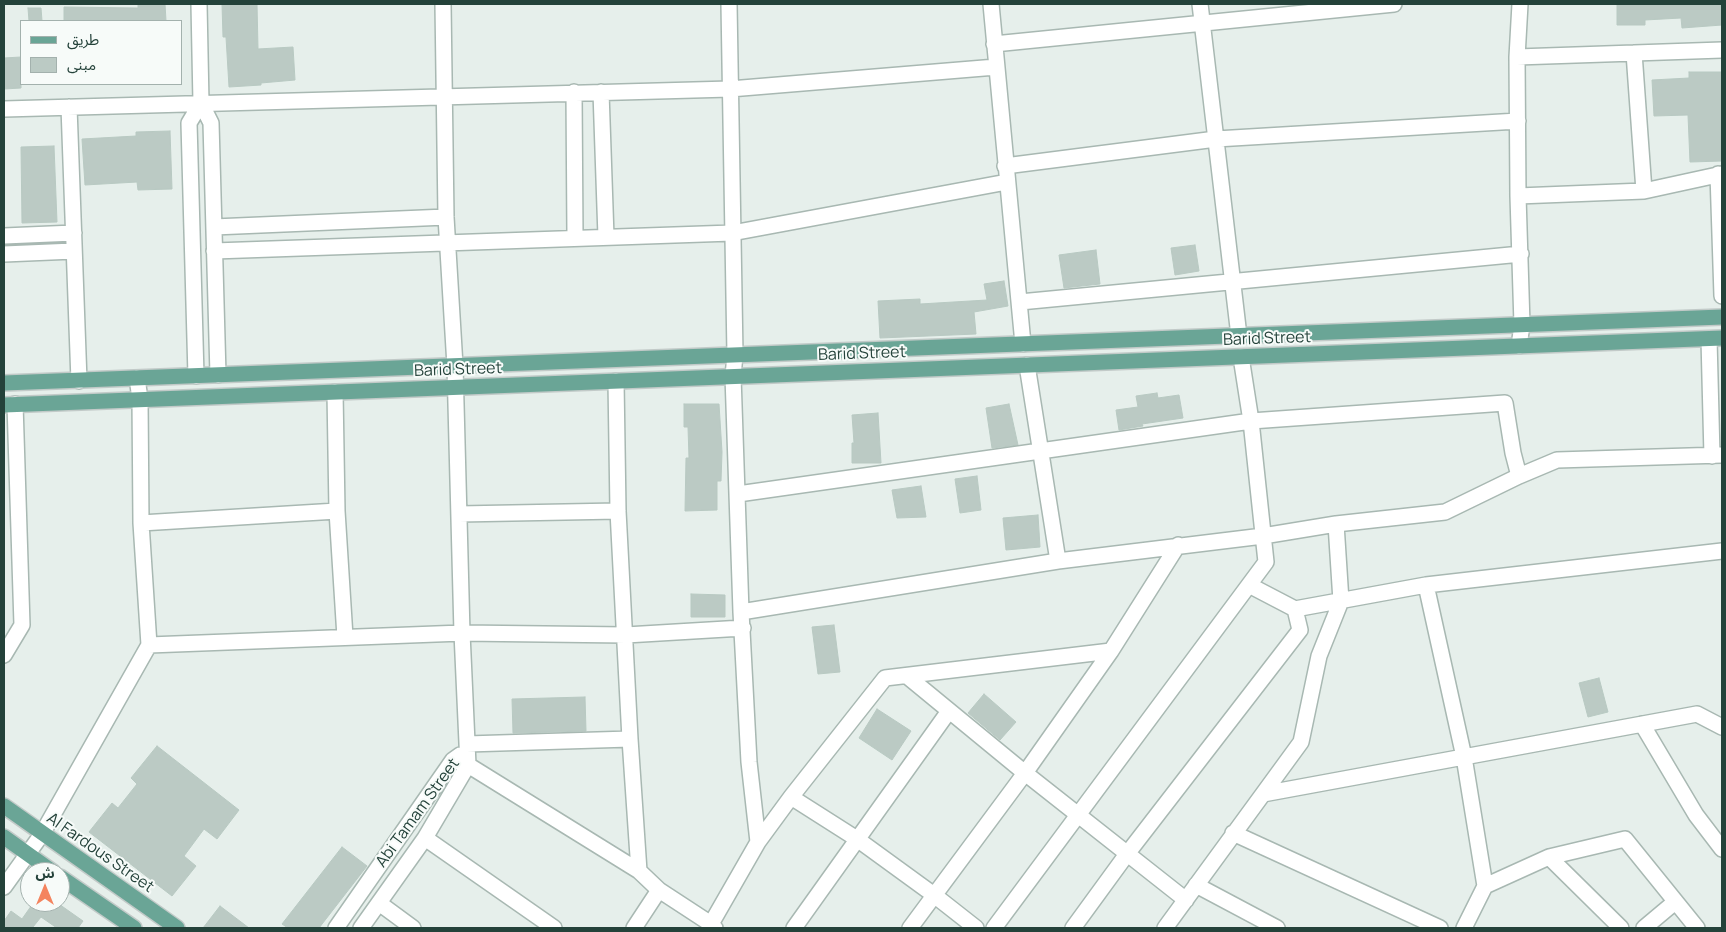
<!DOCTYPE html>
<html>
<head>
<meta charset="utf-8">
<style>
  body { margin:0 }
  #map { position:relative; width:1726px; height:932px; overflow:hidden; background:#e6efeb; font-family:Manrope,"Noto Sans Arabic",sans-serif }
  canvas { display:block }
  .frame { position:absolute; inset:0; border:5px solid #24423a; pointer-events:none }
  .legend { position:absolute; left:20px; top:20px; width:162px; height:65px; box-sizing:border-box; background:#f7fbf9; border:1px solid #a3b1ad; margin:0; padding:6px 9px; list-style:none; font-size:15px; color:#24423a }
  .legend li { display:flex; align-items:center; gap:10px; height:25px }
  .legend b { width:25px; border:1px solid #a3b1ad }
  .north { position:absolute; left:20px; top:862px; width:50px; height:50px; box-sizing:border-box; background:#f7fbf9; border:1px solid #a3b1ad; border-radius:50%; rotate:0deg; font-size:14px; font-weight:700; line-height:20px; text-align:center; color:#24423a }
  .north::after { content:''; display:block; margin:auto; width:18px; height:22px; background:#f4845f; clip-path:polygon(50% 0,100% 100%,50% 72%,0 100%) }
</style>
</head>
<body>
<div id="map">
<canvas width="1726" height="932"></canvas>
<div class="frame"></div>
<ul class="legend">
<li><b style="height:6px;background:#6aa596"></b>طريق</li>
<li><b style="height:14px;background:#bbcac4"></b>مبنى</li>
</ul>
<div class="north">ش</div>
</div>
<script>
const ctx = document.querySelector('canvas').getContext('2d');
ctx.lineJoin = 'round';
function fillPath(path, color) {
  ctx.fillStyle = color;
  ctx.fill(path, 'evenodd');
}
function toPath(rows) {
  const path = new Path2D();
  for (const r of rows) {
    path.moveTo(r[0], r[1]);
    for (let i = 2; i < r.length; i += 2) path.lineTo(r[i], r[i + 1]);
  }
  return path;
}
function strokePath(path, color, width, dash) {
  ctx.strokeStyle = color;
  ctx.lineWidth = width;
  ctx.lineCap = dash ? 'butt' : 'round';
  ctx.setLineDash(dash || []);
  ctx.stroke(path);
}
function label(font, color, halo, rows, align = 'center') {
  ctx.font = font + ' Manrope,sans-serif';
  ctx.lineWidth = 4;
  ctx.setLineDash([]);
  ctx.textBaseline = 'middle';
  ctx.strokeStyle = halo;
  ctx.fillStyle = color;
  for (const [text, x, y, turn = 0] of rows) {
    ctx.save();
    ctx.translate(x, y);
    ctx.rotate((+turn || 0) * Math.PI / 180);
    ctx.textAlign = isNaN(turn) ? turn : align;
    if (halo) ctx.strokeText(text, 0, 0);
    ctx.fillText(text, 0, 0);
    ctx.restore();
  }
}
const building = toPath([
  [138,4,165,4,166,21,64,21,64,7,138,8,138,4],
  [222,4,257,4,258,49,293,47,295,80,261,83,261,85,229,87,226,37,223,37,222,4],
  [1617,4,1722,4,1722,25,1682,28,1681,18,1645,20,1645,25,1617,25,1617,4],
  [28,8,41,8,42,21,29,21,28,8],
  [21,57,21,88,4,89,4,58,21,57],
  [1689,72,1722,72,1722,161,1690,162,1688,115,1654,116,1652,80,1689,78,1689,72],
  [170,131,172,189,138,190,137,182,85,185,82,139,136,136,136,132,170,131],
  [54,146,57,222,22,223,21,147,54,146],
  [1195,245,1199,271,1175,275,1171,248,1195,245],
  [1096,250,1100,284,1064,288,1059,255,1096,250],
  [1004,281,1008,306,974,312,976,334,880,338,878,301,920,299,920,304,987,300,984,284,1004,281],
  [1157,393,1158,398,1179,395,1183,418,1142,424,1143,426,1119,430,1116,410,1138,407,1136,396,1157,393],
  [684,404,719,404,722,452,721,481,717,481,717,510,685,511,686,458,689,458,688,427,684,427,684,404],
  [1009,404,1018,445,992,448,986,408,1009,404],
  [878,413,881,463,852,463,852,443,854,443,852,415,878,413],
  [977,476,981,510,960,513,955,479,977,476],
  [921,486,926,517,897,518,892,490,921,486],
  [1038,515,1040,547,1006,550,1003,518,1038,515],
  [691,594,725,595,725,617,691,617,691,594],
  [834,625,840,672,818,674,812,627,834,625],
  [1599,678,1608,712,1588,717,1579,683,1599,678],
  [984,694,1016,722,1000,740,968,713,984,694],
  [585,697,586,731,513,733,512,699,585,697],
  [877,709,911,731,892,760,859,738,877,709],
  [157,746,239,810,217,839,204,829,184,856,196,866,172,896,89,832,112,803,118,808,137,784,131,778,157,746],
  [342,847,367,866,319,928,288,928,282,924,342,847],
  [34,902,56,902,83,921,78,928,57,928,41,917,33,927,34,928,4,928,4,921,11,911,22,919,34,902],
  [220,906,249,928,203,928,220,906]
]);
const minor = toPath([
  [199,4,201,103,211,123,218,375],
  [729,4,735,355,733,376,741,612,749,762,758,842],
  [991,4,1023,344],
  [1200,4,1239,336],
  [994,44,1394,4],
  [1634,53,1644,191],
  [1517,57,1722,50],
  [574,92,575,237],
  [601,92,606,237],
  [69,107,79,381],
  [4,109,730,89,996,67],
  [1005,166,1216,139,1518,121],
  [1718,174,1722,296],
  [1518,196,1644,191,1722,174],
  [214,227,446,217],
  [4,236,74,233],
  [214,251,732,233,1007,182],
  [4,254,74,251],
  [1020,302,1521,254],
  [1709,339,1712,456],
  [1519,346,1522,325,1518,196,1517,57,1520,4],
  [1027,365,1058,561],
  [196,376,189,123,201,103],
  [616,381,618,511,630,739,639,871],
  [335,392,337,511,345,637],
  [738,494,1251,421,1505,403,1513,453,1519,476],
  [459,514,618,511],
  [141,523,337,511],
  [1249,585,1295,609,1426,585,1722,551],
  [1426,585,1464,757,1485,886],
  [741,612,1058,561,1263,536,1336,524,1445,512,1519,476,1557,460,1722,455],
  [149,645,462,633,626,635,743,628],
  [4,655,22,625,15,404],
  [907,676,1025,773,1186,900],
  [1642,724,1696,815,1722,849],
  [467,744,630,739],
  [453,760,468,765,639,871,659,890,711,924,715,928],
  [1263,794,1301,742,1319,656,1341,601,1336,524],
  [791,797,857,839,934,895,976,928],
  [1233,833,1440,928],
  [425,838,554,928],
  [1549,857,1625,839,1697,928],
  [1196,885,1277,928],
  [4,887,42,834,149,645,141,523,140,399,137,378],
  [379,903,413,928],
  [711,924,758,842,791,797,885,678,1111,651],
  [336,928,453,760,460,755],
  [361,928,425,838,468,765,462,633,455,366,446,217,443,4],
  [634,928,659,890],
  [794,928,949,711],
  [910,928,1025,773,1111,651,1178,545],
  [994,928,1266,562,1251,421,1241,357],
  [1073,928,1127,854,1300,630,1295,609],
  [1165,928,1263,794,1697,714,1722,727],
  [1464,928,1485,886,1549,857,1621,928],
  [1644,928,1675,902]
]);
const major = toPath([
  [4,383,1722,317],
  [4,405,1722,338],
  [4,806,177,928],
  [4,837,53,872],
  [60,877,134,928]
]);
const streetNames = [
  ["Barid Street",1267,339,-2],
  ["Barid Street",862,354,-2],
  ["Barid Street",458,370,-2],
  ["Abi Tamam Street",418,813,-54],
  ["Al Fardous Street",100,853,35]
];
fillPath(building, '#bbcac4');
strokePath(building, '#b8c9c2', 1);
strokePath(minor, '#a8b8b2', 18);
strokePath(major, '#c2cac8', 18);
strokePath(minor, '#fff', 15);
strokePath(major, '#6aa596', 15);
label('16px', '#24423a', '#f7fbf9', streetNames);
</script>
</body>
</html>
